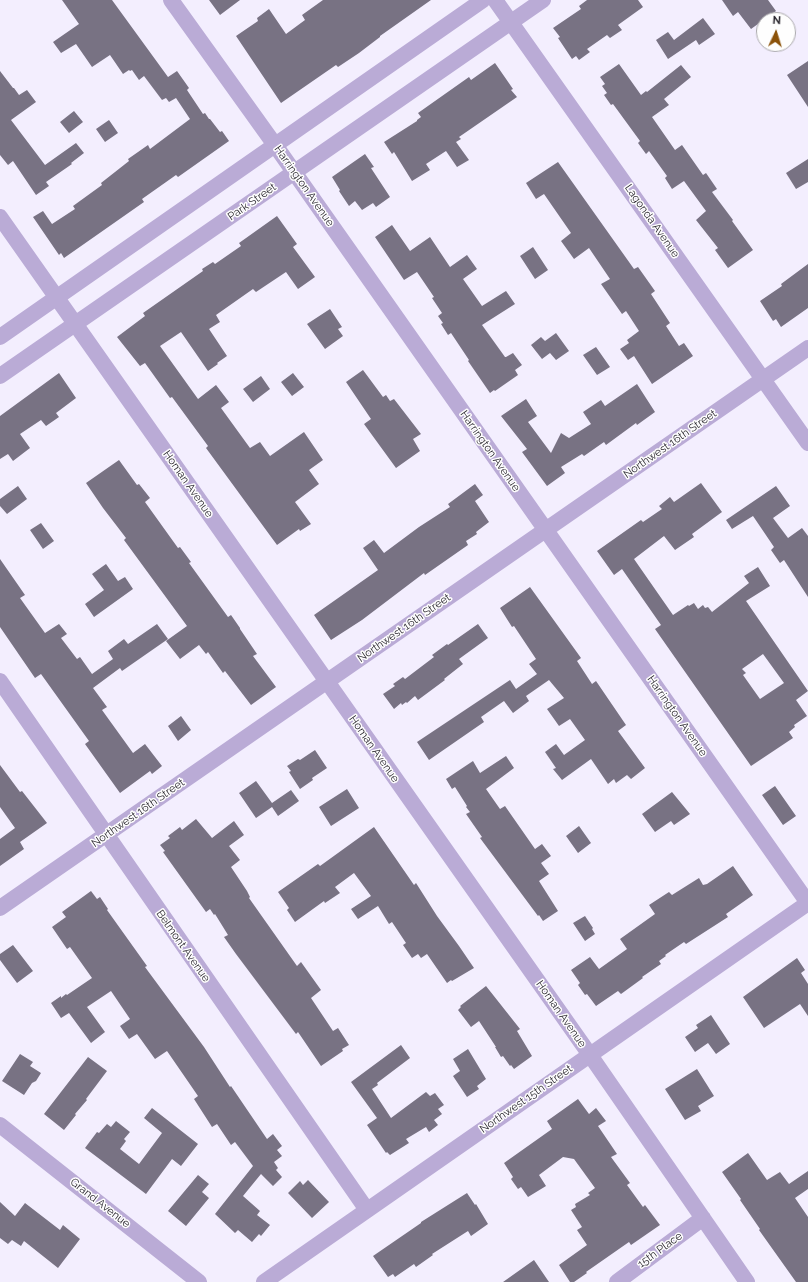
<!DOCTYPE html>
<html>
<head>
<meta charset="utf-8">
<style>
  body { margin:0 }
  #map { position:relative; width:808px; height:1282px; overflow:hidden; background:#f3eefe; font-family:Raleway,sans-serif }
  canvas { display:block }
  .north { position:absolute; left:756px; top:12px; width:40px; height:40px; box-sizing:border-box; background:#fefefe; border:1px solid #a9a8ab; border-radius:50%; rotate:4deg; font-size:11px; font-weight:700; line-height:16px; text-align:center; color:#29262e }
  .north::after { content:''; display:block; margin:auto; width:14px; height:18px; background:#8b5209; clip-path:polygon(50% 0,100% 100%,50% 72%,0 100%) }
</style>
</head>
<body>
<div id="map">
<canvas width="808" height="1282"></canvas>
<div class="north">N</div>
</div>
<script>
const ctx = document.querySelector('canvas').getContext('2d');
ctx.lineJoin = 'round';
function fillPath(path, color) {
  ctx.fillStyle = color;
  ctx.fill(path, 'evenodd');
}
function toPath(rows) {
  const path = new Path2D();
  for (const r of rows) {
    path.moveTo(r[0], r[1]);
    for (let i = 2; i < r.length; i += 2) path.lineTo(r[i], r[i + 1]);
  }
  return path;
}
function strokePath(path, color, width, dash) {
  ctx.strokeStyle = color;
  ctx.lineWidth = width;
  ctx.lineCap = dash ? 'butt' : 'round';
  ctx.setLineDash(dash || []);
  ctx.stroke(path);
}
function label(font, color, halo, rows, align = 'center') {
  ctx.font = font + ' Raleway,sans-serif';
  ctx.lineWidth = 3;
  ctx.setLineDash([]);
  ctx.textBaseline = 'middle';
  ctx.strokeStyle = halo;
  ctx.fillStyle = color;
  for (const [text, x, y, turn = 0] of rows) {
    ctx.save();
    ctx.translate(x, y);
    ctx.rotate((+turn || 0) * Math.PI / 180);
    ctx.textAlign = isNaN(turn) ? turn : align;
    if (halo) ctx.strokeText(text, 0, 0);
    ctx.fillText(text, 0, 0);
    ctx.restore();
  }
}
const building = toPath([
  [62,0,112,0,168,77,177,71,189,88,187,90,203,114,205,113,209,119,210,119,220,132,222,131,229,141,178,177,176,175,142,199,144,202,64,258,61,253,59,255,33,217,43,211,52,224,75,209,73,206,102,185,101,183,129,161,128,159,148,145,150,149,190,119,176,98,169,102,166,98,162,100,144,76,139,80,132,70,130,71,129,70,123,74,110,55,92,67,76,44,61,53,53,42,79,24],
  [209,0,240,0,220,15],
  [323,0,431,0,380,36,380,37,359,53,338,67,336,65,281,103,236,36,258,21,257,18,269,9,286,34,305,20,302,15],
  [587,0,638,0,643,7,618,25,622,30,610,38,607,35,587,49,590,52,579,60,576,56,572,59,558,38,560,37,553,28,581,9,579,6],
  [722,0,768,0,776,11,751,29,738,12,733,16],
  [703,18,715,34,699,45,696,40,668,59,656,40,668,32,674,40],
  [808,61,808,107,787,75],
  [495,63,513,89,511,90,517,97,459,137,461,139,456,142,469,160,457,167,446,151,426,164,430,170,412,181,394,152,392,154,384,142,417,121,417,120,421,117,418,113,469,77,471,80],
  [619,64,641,95,646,91,647,92,681,65,691,77,664,99,669,105,652,117,675,150,682,145,703,175,706,173,717,189,712,192,733,220,732,221,753,250,728,268,715,250,718,248,696,220,706,211,684,181,672,189,665,178,667,176,649,151,646,154,638,143,640,141,613,104,611,105,604,95,607,93,602,86,605,84,600,77],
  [0,71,13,88,14,88,19,95,27,90,36,102,11,120,45,165,76,143,84,153,71,163,72,164,46,182,49,186,36,195,13,161,8,165,0,155],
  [74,111,83,122,69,133,60,122],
  [109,120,118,133,105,142,96,129],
  [365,154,374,167,371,168,390,197,376,207,373,203,362,210,355,201,349,206,339,191,340,190,332,177],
  [808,159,808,182,796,189,786,173],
  [558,162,634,269,638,267,655,291,651,294,670,323,666,326,679,346,684,343,693,356,652,384,634,356,628,360,620,349,629,343,627,340,639,331,626,311,622,314,601,284,610,279,589,248,574,259,561,241,571,233,544,194,536,199,526,183],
  [277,216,297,244,293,247,315,277,298,289,286,272,256,292,253,289,216,315,220,322,209,329,227,356,217,363,218,364,208,371,181,332,160,346,198,399,216,385,229,402,221,408,250,448,260,442,270,456,304,432,323,460,309,470,319,484,295,502,311,524,300,531,299,529,277,545,206,448,208,446,172,397,170,398,145,363,140,366,117,337,145,316,143,313,203,271,202,269,213,262,215,264,241,246,239,243],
  [392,225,410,251,430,237,450,267,467,255,477,269,463,279,482,306,506,291,515,304,482,325,505,357,506,357,513,353,522,365,515,370,518,375,495,391,494,390,490,393,468,361,469,360,451,333,448,335,441,324,443,323,438,316,442,313,432,298,434,297,417,272,404,280,375,237],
  [533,247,548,270,535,279,520,256],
  [808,264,808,308,781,327,776,319,773,321,760,301,782,286,781,284],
  [330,309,342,327,338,329,343,336,325,349,307,324],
  [556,333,569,351,556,360,550,353,542,359,531,345,541,337,545,341],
  [596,347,610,367,597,375,583,355],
  [363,370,383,397,386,395,390,401,394,399,421,434,413,439,420,451,396,468,364,424,371,419,346,382],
  [59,373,76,398,56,413,59,417,46,426,41,420,20,434,30,448,13,461,8,454,0,459,0,416],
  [293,373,304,387,292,396,281,382],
  [261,376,270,389,253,402,243,389],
  [637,384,655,412,637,425,636,423,606,445,604,442,584,456,582,454,561,467,565,473,547,486,522,452,527,449,501,416,526,399,537,416,528,422,551,453,561,433,569,438,591,424,583,412,601,400,605,406],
  [119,460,137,485,139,484,150,498,145,502,178,548,180,547,191,562,189,563,228,617,231,615,240,628,240,629,257,654,253,656,276,687,251,705,225,671,223,673,208,652,206,654,199,645,180,659,166,641,187,626,124,540,126,538,103,508,86,483],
  [701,483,722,512,692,534,694,537,675,550,664,536,634,559,673,615,688,605,689,606,694,603,698,609,703,605,705,608,708,607,712,612,749,583,744,576,758,567,770,586,746,601,808,691,796,700,807,716,794,725,795,727,789,732,793,738,751,766,655,629,661,625,622,569,614,575,597,551,641,520,643,522,662,509,659,506,670,497,674,502],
  [763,654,784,683,760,699,743,675,746,673,742,669],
  [475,484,483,495,475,501,489,522,476,532,477,534,466,541,468,545,425,575,424,573,362,620,331,640,314,615,378,570,363,548,374,540,384,553,419,527,450,507,448,504],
  [18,486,27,499,7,514,0,506,0,499],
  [776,486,790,506,773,518,788,538,802,528,808,536,808,597,784,560,780,563,771,550,774,547,753,516,732,529,726,520],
  [41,523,54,541,43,549,30,530],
  [0,559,25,595,20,598,45,633,59,624,67,634,61,638,77,659,80,657,92,674,113,659,108,651,124,639,128,644,157,624,168,639,122,671,120,668,93,688,107,707,102,710,133,753,145,744,162,766,152,774,150,771,120,793,85,744,89,741,41,674,35,678,0,627],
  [106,564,118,581,125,577,133,589,94,617,85,604,104,590,92,574],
  [530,587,581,658,577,661,592,684,596,681,626,725,618,731,645,768,631,779,627,775,616,783,614,779,608,784,591,759,562,780,553,769,556,768,545,752,556,744,564,755,585,740,570,719,559,726,547,709,564,698,549,680,526,696,529,701,513,713,504,701,481,717,484,722,429,760,417,742,510,680,516,689,537,674,529,664,536,659,514,626,512,627,500,608],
  [478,624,488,638,459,659,463,664,444,679,445,680,418,700,415,696,407,703,406,702,402,705,401,703,394,709,383,694,395,686,393,684,403,677,405,679,434,657,432,655,447,644,448,645],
  [181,716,191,730,178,741,168,726],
  [315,750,327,768,312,778,313,780,300,789,289,772,291,771,287,766,298,759,300,760],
  [506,756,514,768,486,789,500,809,505,806,535,849,542,844,551,856,541,863,549,874,539,881,558,911,543,921,539,915,538,916,480,838,482,837,466,814,470,812,466,807,467,806,455,787,452,789,446,779,473,761,480,773],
  [0,765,20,792,22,791,47,823,20,842,24,849,0,866,0,839,15,828,0,807],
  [256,781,272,803,291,790,299,801,278,816,272,807,256,818,239,793],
  [775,786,796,816,783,825,762,795],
  [347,789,359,808,331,826,319,807],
  [672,792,690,814,674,825,671,821,655,832,642,814],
  [196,819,212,838,234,821,244,835,229,846,240,860,231,867,247,891,250,897,249,898,297,966,301,962,321,990,311,998,333,1031,338,1028,349,1045,342,1049,343,1051,321,1066,298,1032,296,1034,236,954,224,937,228,935,215,914,214,915,210,909,206,912,163,852,165,851,160,845,170,838,168,836,180,827,182,830],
  [579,826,591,843,578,853,566,836],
  [374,827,414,885,416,883,437,916,459,946,474,968,452,981,451,980,447,983,427,954,421,958,418,954,412,958,403,945,406,943,392,922,389,924,378,906,358,919,351,909,371,896,354,873,335,887,340,893,325,903,324,901,295,922,287,910,289,908,278,892,318,864,320,866],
  [733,866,753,895,726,914,728,917,686,944,684,942,665,955,666,956,659,961,661,964,642,977,643,978,621,994,618,991,596,1006,587,994,585,995,578,985,580,983,571,970,590,957,599,969,627,949,620,939,655,914,649,905,669,892,672,895,699,878,703,885,707,884],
  [91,891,97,899,100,897,108,909,107,910,147,966,145,967,204,1047,230,1087,231,1086,267,1139,273,1134,282,1146,277,1150,282,1156,274,1162,278,1168,276,1170,282,1177,273,1186,261,1174,243,1196,260,1211,257,1215,270,1225,261,1236,259,1234,252,1242,238,1230,235,1233,215,1214,253,1166,235,1142,231,1145,217,1124,212,1127,194,1099,198,1096,167,1051,155,1059,137,1034,129,1039,120,1026,130,1019,111,991,87,1007,105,1032,91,1043,69,1013,61,1018,51,1003,61,996,61,998,66,994,67,995,92,978,70,947,67,949,52,927,66,917,62,912],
  [585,916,593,928,592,929,595,934,585,941,573,923],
  [13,945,33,971,17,983,0,960,0,954],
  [797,958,805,970,801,973,808,984,808,1016,800,1004,764,1028,743,997],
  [486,986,520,1029,517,1031,532,1056,514,1069,511,1065,510,1066,503,1056,501,1057,495,1047,496,1047,479,1021,471,1027,458,1010,461,1007,460,1006],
  [711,1015,730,1044,716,1054,708,1043,695,1052,685,1037,698,1028,696,1025],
  [401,1045,410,1058,377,1083,378,1085,372,1089,391,1118,426,1092,430,1096,435,1093,444,1105,438,1109,442,1114,434,1120,438,1125,429,1132,426,1127,406,1139,409,1143,390,1155,387,1152,386,1153,367,1125,377,1118,351,1082],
  [468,1049,486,1079,477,1086,479,1089,467,1097,453,1076,460,1071,453,1059],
  [20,1054,33,1062,30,1066,41,1073,36,1081,32,1083,24,1095,2,1081],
  [88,1057,107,1071,86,1099,87,1100,75,1114,76,1115,64,1130,44,1114],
  [697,1069,714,1096,698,1106,701,1111,685,1120,665,1089],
  [578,1099,589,1114,596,1108,606,1121,598,1126,617,1154,611,1157,630,1183,627,1185,643,1207,645,1205,660,1225,631,1245,629,1242,586,1272,587,1273,574,1282,570,1282,559,1265,587,1245,577,1230,582,1227,571,1210,576,1207,575,1204,590,1195,588,1193,595,1188,574,1159,563,1157,539,1175,546,1186,528,1197,521,1187,518,1189,511,1179,513,1177,504,1163,552,1129,547,1121],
  [152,1108,198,1144,181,1166,172,1159,146,1194,85,1148,97,1132,99,1133,107,1124,111,1127,116,1121,130,1132,124,1139,126,1141,120,1149,139,1164,162,1133,144,1118],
  [748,1153,767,1180,780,1172,789,1184,808,1171,808,1189,795,1198,808,1217,808,1282,796,1282,759,1230,760,1229,740,1200,741,1199,722,1172],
  [198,1175,209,1184,202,1192,209,1198,186,1226,168,1211],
  [308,1180,329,1202,312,1218,288,1193,300,1181,303,1185],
  [467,1193,475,1205,476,1204,488,1224,471,1236,468,1231,432,1254,433,1255,416,1267,414,1264,395,1277,393,1274,388,1277,373,1256,421,1223,421,1222],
  [0,1202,15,1216,25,1203,60,1230,63,1225,80,1239,58,1268,24,1241,21,1246,12,1240,8,1244,0,1238],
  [534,1260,549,1282,503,1282]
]);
const minor = toPath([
  [171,0,275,145,808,903],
  [495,0,808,443],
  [0,217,590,1055,747,1282],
  [0,337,483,0],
  [0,376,543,0],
  [0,681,367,1210],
  [0,908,808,348],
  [0,1125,199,1282],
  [264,1282,808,903],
  [617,1282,703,1218]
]);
const streetNames = [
  ["Harrington Avenue",304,186,55],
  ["Park Street",252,202,-35],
  ["Lagonda Avenue",652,221,55],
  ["Northwest 16th Street",670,444,-35],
  ["Harrington Avenue",490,451,55],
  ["Homan Avenue",188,484,55],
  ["Northwest 16th Street",404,628,-35],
  ["Harrington Avenue",677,716,55],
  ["Homan Avenue",374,749,55],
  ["Northwest 16th Street",138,813,-35],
  ["Belmont Avenue",183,946,55],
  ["Homan Avenue",561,1014,55],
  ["Northwest 15th Street",526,1099,-35],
  ["Grand Avenue",100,1203,38],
  ["15th Place",660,1250,-36]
];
fillPath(building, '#787283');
strokePath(minor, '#baabd6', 16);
label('11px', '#29262e', '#fefefe', streetNames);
</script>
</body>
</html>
